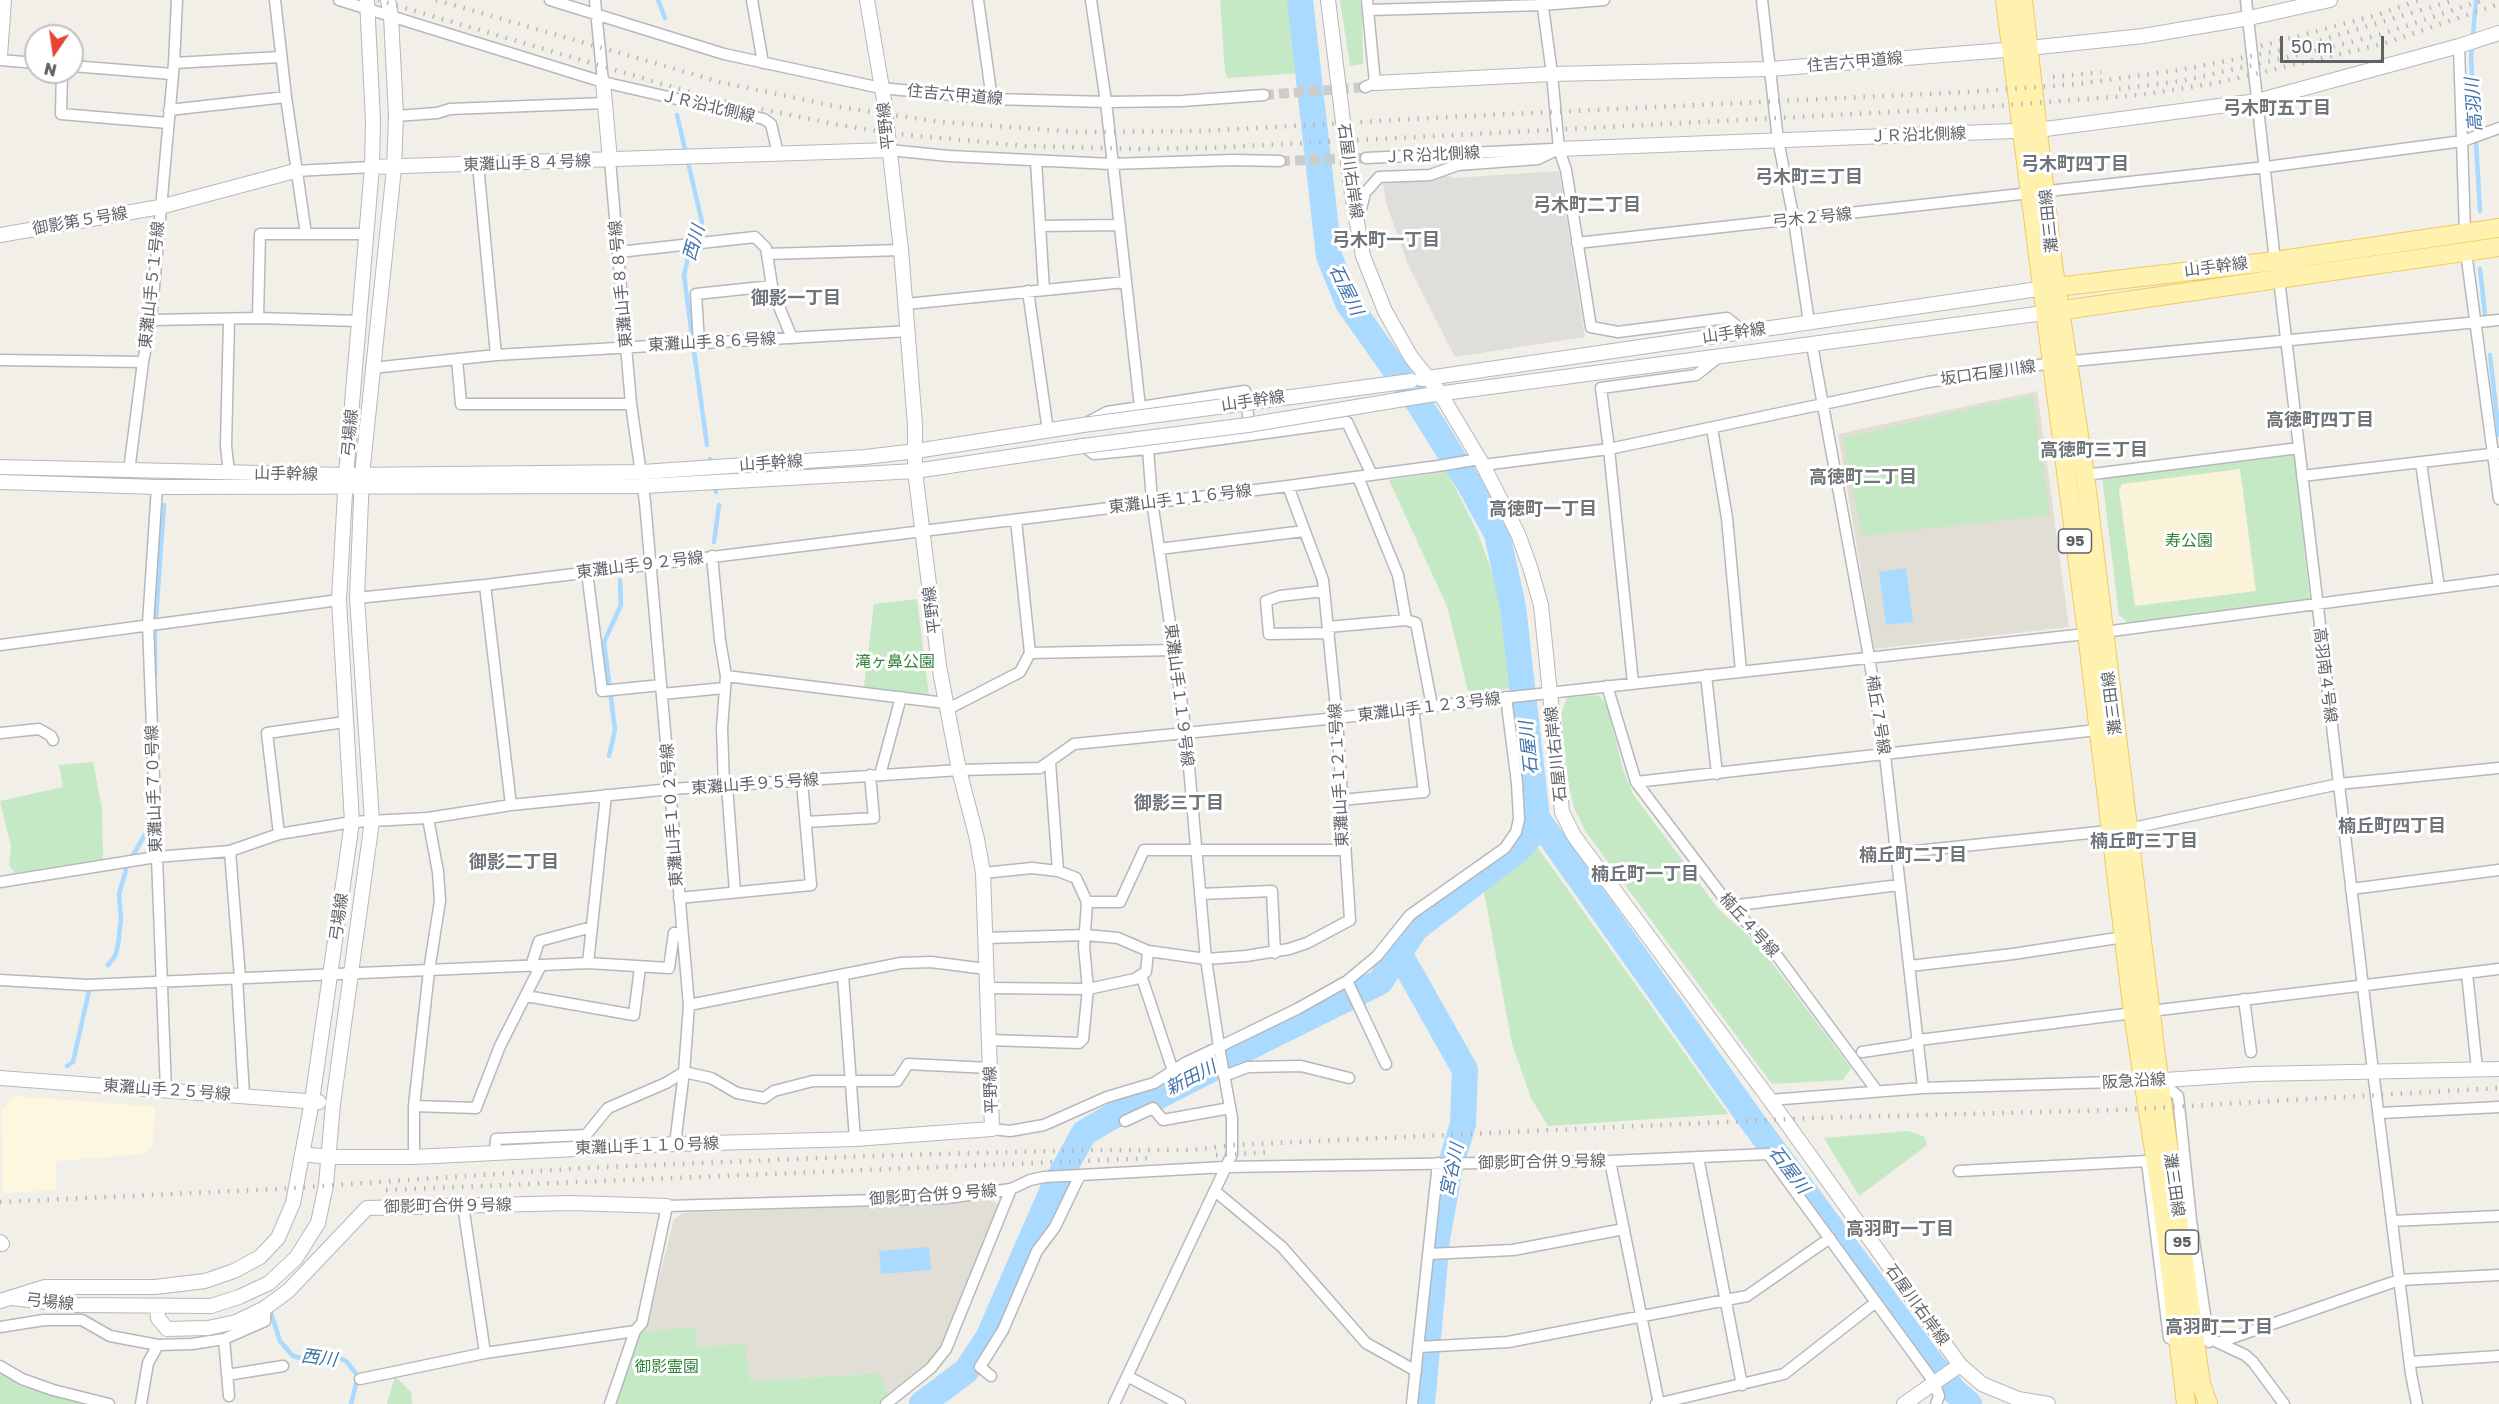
<!DOCTYPE html>
<html>
<head>
<meta charset="utf-8">
<style>
  body { margin:0 }
  #map { position:relative; width:2499px; height:1404px; overflow:hidden; background:#f1efe8; font-family:"Golos Text",sans-serif }
  canvas { display:block }
  .north { position:absolute; left:24px; top:24px; width:60px; height:60px; box-sizing:border-box; background:#fff; border:2px solid #bfc1c3; border-radius:50%; rotate:193deg; font-size:16px; font-weight:700; line-height:24px; text-align:center; color:#5f6368 }
  .north::after { content:''; display:block; margin:auto; width:21px; height:27px; background:#ea4335; clip-path:polygon(50% 0,100% 100%,50% 72%,0 100%) }
  .scale { position:absolute; left:2280px; top:36px; width:104px; height:27px; box-sizing:border-box; border:3px solid #5f6368; border-top:0; padding-left:8px; font-size:18px; line-height:21px; white-space:nowrap; color:#5f6368; -webkit-text-stroke:4px #fff; paint-order:stroke }
</style>
</head>
<body>
<div id="map">
<canvas width="2499" height="1404"></canvas>
<div class="north">N</div>
<div class="scale">50 m</div>
</div>
<script>
const ctx = document.querySelector('canvas').getContext('2d');
ctx.lineJoin = 'round';
function fillPath(path, color) {
  ctx.fillStyle = color;
  ctx.fill(path, 'evenodd');
}
function toPath(rows) {
  const path = new Path2D();
  for (const r of rows) {
    path.moveTo(r[0], r[1]);
    for (let i = 2; i < r.length; i += 2) path.lineTo(r[i], r[i + 1]);
  }
  return path;
}
function strokePath(path, color, width, dash) {
  ctx.strokeStyle = color;
  ctx.lineWidth = width;
  ctx.lineCap = dash ? 'butt' : 'round';
  ctx.setLineDash(dash || []);
  ctx.stroke(path);
}
function label(font, color, halo, rows, align = 'center') {
  ctx.font = font + ' "Golos Text","Noto Sans JP",sans-serif';
  ctx.lineWidth = 6;
  ctx.setLineDash([]);
  ctx.textBaseline = 'middle';
  ctx.strokeStyle = halo;
  ctx.fillStyle = color;
  for (const [text, x, y, turn = 0] of rows) {
    ctx.save();
    ctx.translate(x, y);
    ctx.rotate((+turn || 0) * Math.PI / 180);
    ctx.textAlign = isNaN(turn) ? turn : align;
    if (halo) ctx.strokeText(text, 0, 0);
    ctx.fillText(text, 0, 0);
    ctx.restore();
  }
}
const commercial = toPath([
  [15,1096,155,1107,153,1147,145,1154,56,1161,56,1190,3,1193,2,1110]
]);
const industrial = toPath([
  [1559,171,1585,337,1455,357,1409,267,1386,203,1383,184,1446,175,1453,178]
]);
const education = toPath([
  [2037,391,2069,627,1874,649,1838,434],
  [991,1199,1003,1208,938,1351,920,1375,889,1397,878,1373,751,1381,745,1345,698,1347,695,1328,645,1332,674,1220,683,1213,949,1203]
]);
const green = toPath([
  [1220,0,1292,0,1299,73,1228,78,1225,72],
  [1340,0,1359,0,1362,8,1363,64,1350,66],
  [2033,395,2050,515,1862,536,1843,438],
  [2294,455,2310,601,2128,623,2119,615,2102,477],
  [1447,472,1477,531,1497,586,1511,688,1469,695,1447,606,1389,480],
  [917,599,929,696,864,687,874,604],
  [1599,695,1607,705,1623,770,1633,794,1719,910,1757,943,1851,1068,1843,1080,1772,1084,1586,832,1574,808,1568,781,1561,715,1567,697],
  [93,762,102,809,103,859,15,873,9,865,11,846,0,801,63,787,59,765],
  [1532,841,1533,841,1728,1114,1548,1126,1531,1098,1512,1044,1483,886,1520,855],
  [1908,1131,1925,1137,1927,1145,1859,1196,1824,1138],
  [695,1328,698,1347,745,1344,751,1381,879,1373,889,1397,880,1404,614,1404,639,1330,645,1331],
  [0,1372,18,1383,93,1404,0,1404],
  [395,1376,411,1392,412,1404,387,1404]
]);
const sand = toPath([
  [2240,469,2256,591,2135,606,2119,490,2122,484]
]);
const water = toPath([
  [1906,568,1913,622,1886,625,1879,572],
  [929,1247,931,1270,881,1274,879,1251]
]);
const stream = toPath([
  [658,0,665,18],
  [2476,0,2471,58,2480,211],
  [677,115,702,222,690,249,684,275,692,337],
  [2480,269,2485,314],
  [694,351,707,445],
  [2490,355,2499,435],
  [710,459,716,492],
  [714,542,719,505],
  [156,617,164,505],
  [155,674,155,630],
  [609,756,615,730,604,642,621,605,620,580],
  [133,855,147,831],
  [108,965,115,956,118,945,121,919,119,894,126,870],
  [67,1066,73,1062,89,991],
  [271,1313,280,1341,293,1356,305,1359,337,1357,346,1361,358,1376,351,1404]
]);
const river = toPath([
  [1300,0,1329,256,1348,303,1420,405,1470,485,1497,534,1513,607,1537,818,1747,1114,1932,1364,1954,1391,1969,1404],
  [1399,953,1465,1070,1463,1124,1450,1167,1437,1239,1422,1404],
  [922,1404,966,1371,988,1338,1054,1187,1084,1133,1111,1117,1155,1098,1208,1071,1249,1047,1380,982,1415,929,1518,850,1531,835,1537,818]
]);
const minorTunnel = toPath([
  [1264,95,1365,87],
  [1280,161,1366,158]
]);
const minor = toPath([
  [275,0,286,97,306,234],
  [339,0,603,82,764,119,771,124,778,154],
  [550,0,724,54,881,88,992,99,1106,102,1182,101,1264,95],
  [595,0,603,82],
  [752,0,763,63],
  [978,0,992,99],
  [1091,0,1106,102,1140,407],
  [1542,0,1552,74,1559,149,1566,170,1591,327,1618,332,1727,318,1743,331],
  [1762,0,1778,140,1794,220,1809,323],
  [2246,0,2275,261],
  [1369,10,1542,5,1604,0],
  [2459,46,2465,233],
  [0,60,36,63],
  [174,63,280,57],
  [72,66,172,74],
  [62,72,61,114,168,123],
  [1365,87,1375,83,1367,0],
  [169,110,286,97],
  [396,116,437,113,450,109,605,103],
  [889,150,949,156,1111,164,1233,160,1280,161],
  [1366,158,1553,149],
  [610,160,631,404,645,502,689,1005,684,1072,675,1144],
  [1036,161,1044,290],
  [478,165,496,355],
  [295,171,372,167],
  [1358,221,1365,193,1379,177,1430,175,1458,165,1538,159,1559,149],
  [1040,226,1118,225],
  [1577,243,2266,167,2463,141,2499,128],
  [619,252,755,237,766,248,767,254,901,250],
  [2466,252,2499,499],
  [767,254,773,292,792,338],
  [2279,279,2373,1071,2411,1374,2417,1404],
  [1028,291,1048,431],
  [906,304,1125,282],
  [258,318,260,234,367,234],
  [151,320,258,318,358,321],
  [229,320,226,446,229,473],
  [699,343,696,294,772,286],
  [1812,345,1869,657,1885,755,1923,1088],
  [457,359,461,404,631,404],
  [0,360,143,362,151,320,174,63,177,0],
  [372,368,496,355,909,331],
  [1088,422,1107,412,1245,391,1250,430],
  [1712,428,1727,518,1741,671],
  [1083,446,1094,454,1148,449,1347,422,1372,475],
  [1148,449,1152,501,1186,733,1206,959,1219,1047,1297,1009,1347,981,1377,956,1410,915,1505,848,1516,832,1519,819,1517,783,1506,697],
  [2421,463,2439,588],
  [1483,465,1609,449,1928,382,2052,363,2499,320],
  [129,471,143,362],
  [2085,475,2299,448],
  [2302,476,2499,453],
  [1358,477,1398,575,1406,620,1416,623,1432,706],
  [157,487,148,624,166,1090],
  [1159,549,1304,531],
  [712,556,720,640,726,676,722,728,724,786],
  [587,572,602,691,661,685],
  [485,585,511,805],
  [1324,591,1280,596,1266,601,1269,634,1329,633],
  [357,598,485,585,1288,486,1438,466,1479,459],
  [1328,627,1406,620],
  [0,645,339,600],
  [1030,653,1174,650],
  [1706,675,1717,774],
  [726,676,945,703],
  [1633,683,1609,449,1601,388,1696,375,1719,357],
  [1607,686,1636,782,1730,906,1769,945,1877,1091],
  [662,694,724,688],
  [946,710,1020,672,1030,653,1016,520],
  [0,733,39,729,51,736,53,740],
  [1050,762,1058,871],
  [880,775,901,697],
  [1636,782,2097,730],
  [727,786,735,892],
  [1341,800,1424,792,1413,709],
  [806,822,874,818,870,775],
  [279,834,267,733,345,722],
  [230,851,240,978],
  [1896,853,2128,829,2339,784,2499,768],
  [983,873,1032,868,1058,871,1076,878,1087,902,1084,947,1088,989,1083,1039,1079,1043,989,1040],
  [0,882,156,857,230,851,279,834,352,822,428,818,511,805,671,789,959,770,1040,768,1074,744,1337,718,1512,697,2104,632,2499,580],
  [2351,889,2499,870],
  [1200,894,1272,891,1275,953],
  [679,898,811,885,802,782],
  [1087,902,1120,902,1144,850,1344,850],
  [1730,906,1899,885],
  [985,938,1086,935,1118,938,1148,951,1206,959,1246,956,1289,949,1307,943,1350,920,1337,718,1323,580,1288,486],
  [1148,951,1146,972,1141,975,1173,1071],
  [588,963,606,795],
  [531,966,539,941,592,927],
  [1910,966,2013,954,2124,937],
  [2467,973,2477,1069],
  [843,975,855,1139],
  [237,978,244,1095],
  [0,980,87,985,588,963,669,968,674,933,682,931],
  [1347,981,1386,1064],
  [987,988,1088,989,1135,979,1141,975],
  [526,996,634,1015,640,967],
  [2244,999,2251,1052],
  [689,1005,901,963,931,962,986,969],
  [2151,1011,2499,969],
  [1862,1052,1909,1045,1919,1040,2133,1013],
  [1224,1076,1248,1067,1301,1066,1349,1078],
  [2159,1080,2178,1096,2191,1220,2209,1342],
  [1770,1100,1923,1088,2144,1081],
  [414,1106,476,1108,500,1046,541,965],
  [2380,1113,2499,1107],
  [1125,1121,1153,1108,1163,1120,1230,1108],
  [992,1129,1010,1131,1044,1125,1107,1097,1154,1083,1185,1063,1219,1047,1232,1118,1232,1154,1114,1404],
  [495,1153,496,1139,586,1135,608,1108,666,1083,684,1072,711,1078,737,1093,764,1098,774,1091,813,1081,897,1081,908,1064,990,1068],
  [414,1157,414,1106,429,971,440,901,438,872,428,818],
  [1698,1157,1742,1385],
  [1610,1161,1659,1404],
  [2147,1162,2169,1338,2179,1343],
  [1959,1171,2147,1161],
  [1215,1191,1282,1247,1366,1343,1416,1371],
  [463,1205,485,1353],
  [2392,1221,2499,1216],
  [1429,1254,1513,1250,1624,1229],
  [0,1327,44,1320,82,1320,110,1336,158,1345,192,1344,224,1339,265,1321,265,1308],
  [224,1339,229,1396],
  [2217,1342,2245,1355,2253,1362,2284,1404],
  [2220,1342,2399,1280,2499,1275],
  [1419,1347,1508,1342,1747,1296,1830,1238],
  [2410,1362,2499,1356],
  [0,1366,22,1379,53,1390,109,1404],
  [227,1375,283,1366],
  [991,1376,980,1367,1003,1330,1037,1251,1055,1227,1080,1175],
  [1127,1376,1180,1404],
  [360,1379,485,1353,635,1331],
  [141,1404,148,1363,158,1345],
  [610,1404,635,1331,642,1323,667,1206,947,1198,1011,1189,1030,1180,1044,1177,1225,1167,1610,1161,1768,1154,1934,1382,1939,1396,1936,1404],
  [886,1404,931,1368,946,1349,1011,1189],
  [1412,1404,1438,1163],
  [1656,1404,1784,1374,1876,1302]
]);
const tertiary = toPath([
  [1328,0,1352,195,1363,256,1385,311,1411,357,1440,393,1483,465,1518,534,1530,567,1541,605,1562,812,1574,836,1770,1100,1960,1365,1982,1384,2018,1399,2048,1404],
  [0,56,4,0],
  [603,82,610,160],
  [1375,83,1552,74,1770,69,2029,48,2143,36,2249,18,2330,0],
  [1559,149,2038,130,2257,101,2459,46,2499,33],
  [372,167,889,150],
  [0,235,160,207,295,171],
  [1421,379,2052,287],
  [1422,396,2044,313],
  [0,467,346,475,642,472,865,457,916,451,1083,425],
  [0,482,157,487,644,486,915,471,1083,446],
  [0,1078,319,1102],
  [2150,1081,2254,1074,2499,1069],
  [302,1154,329,1157,414,1157,675,1144,855,1139,992,1129,983,873,977,839,959,770,939,666,915,471,915,425,901,250,884,100,867,0],
  [0,1242,2,1244],
  [12,1298,73,1305,211,1306,239,1297,269,1283,296,1258,318,1223,326,1185,333,1104,372,821,357,598,362,475,394,168,396,116,391,16,388,0],
  [0,1301,45,1287,155,1287,205,1281,234,1271,260,1257,278,1238,293,1203,312,1101,352,822,339,600,346,475,372,167,373,121,367,0],
  [157,1306,158,1318,167,1329,208,1328,236,1322,265,1308,288,1291,367,1208,570,1203,667,1206],
  [1904,1404,1960,1365]
]);
const primary = toPath([
  [2005,0,2087,633,2133,1013,2163,1210,2186,1404],
  [2023,0,2053,264,2085,475,2159,1080,2201,1384,2208,1404],
  [2057,287,2275,261,2499,228],
  [2050,312,2499,247]
]);
const rail = toPath([
  [378,0,717,100,839,125,897,134,1026,146,1141,149,1208,148,1968,108,2140,95,2216,83,2382,44,2499,4],
  [436,0,720,82,839,107,941,122,1079,132,1203,131,1449,117,1967,92,2078,84,2180,70,2282,50],
  [2311,43,2455,0],
  [2261,46,2377,15,2420,0],
  [2053,77,2101,72],
  [2119,89,2181,81,2298,55,2379,35,2483,0],
  [1216,1155,1270,1152],
  [386,1190,1154,1158],
  [0,1202,278,1189,582,1168,869,1156,1092,1150,1192,1150,1233,1145,1811,1118,2119,1110,2499,1088]
]);
const tertiaryBridge = toPath([
  [1083,425,1411,381],
  [1083,446,1248,425,1422,396]
]);
const shields = [
  [2075,541,33],
  [2182,1242,33]
];
const shieldNames = [
  ["95",2075,541],
  ["95",2182,1242]
];
const streetNames = [
  ["住吉六甲道線",1855,62,-5],
  ["住吉六甲道線",955,95,5],
  ["ＪＲ沿北側線",708,106,13],
  ["平野線",886,126,-96],
  ["ＪＲ沿北側線",1918,135,-2],
  ["ＪＲ沿北側線",1432,155,-3],
  ["東灘山手８４号線",527,163,-2],
  ["石屋川右岸線",1350,171,82],
  ["弓木２号線",1812,218,-6],
  ["御影第５号線",80,221,-10],
  ["灘三田線",2049,221,-96],
  ["山手幹線",2216,267,-7],
  ["東灘山手８８号線",621,284,-95],
  ["東灘山手５１号線",152,285,-84],
  ["山手幹線",1734,333,-8],
  ["東灘山手８６号線",712,342,-3],
  ["坂口石屋川線",1988,373,-8],
  ["山手幹線",1253,401,-8],
  ["弓場線",350,433,-85],
  ["山手幹線",771,463,-4],
  ["山手幹線",286,474,1],
  ["東灘山手１１６号線",1180,499,-7],
  ["東灘山手９２号線",640,565,-7],
  ["平野線",932,610,-97],
  ["高羽南４号線",2325,675,83],
  ["東灘山手１１９号線",1179,695,83],
  ["灘三田線",2112,703,-97],
  ["東灘山手１２３号線",1429,707,-7],
  ["楠丘７号線",1878,715,81],
  ["石屋川右岸線",1556,754,-96],
  ["東灘山手１２１号線",1339,775,-93],
  ["東灘山手９５号線",755,784,-4],
  ["東灘山手７０号線",154,789,-92],
  ["東灘山手１０２号線",672,815,-94],
  ["弓場線",339,917,-82],
  ["楠丘４号線",1749,925,48],
  ["阪急沿線",2134,1081,-3],
  ["東灘山手２５号線",167,1090,4],
  ["平野線",991,1090,-92],
  ["東灘山手１１０号線",647,1146,-2],
  ["御影町合併９号線",1542,1162,-1],
  ["灘三田線",2174,1185,82],
  ["御影町合併９号線",933,1195,-4],
  ["御影町合併９号線",448,1206,-1],
  ["弓場線",50,1302,6],
  ["石屋川右岸線",1917,1305,54]
];
const parkNames = [
  ["寿公園",2189,541],
  ["滝ヶ鼻公園",895,662],
  ["御影霊園",667,1367]
];
const waterNames = [
  ["高羽川",2474,105,-94],
  ["西川",694,243,-74],
  ["石屋川",1346,290,64],
  ["石屋川",1529,748,-96],
  ["新田川",1191,1078,-27],
  ["宮谷川",1452,1170,-78],
  ["石屋川",1789,1170,53],
  ["西川",319,1358,7]
];
const neighbourhoodNames = [
  ["弓木町五丁目",2277,108],
  ["弓木町四丁目",2075,164],
  ["弓木町三丁目",1809,177],
  ["弓木町二丁目",1587,205],
  ["弓木町一丁目",1386,240],
  ["御影一丁目",796,298],
  ["高徳町四丁目",2320,420],
  ["高徳町三丁目",2094,450],
  ["高徳町二丁目",1863,477],
  ["高徳町一丁目",1543,509],
  ["御影三丁目",1179,803],
  ["楠丘町四丁目",2392,826],
  ["楠丘町三丁目",2144,841],
  ["楠丘町二丁目",1913,855],
  ["御影二丁目",514,862],
  ["楠丘町一丁目",1645,874],
  ["高羽町一丁目",1900,1229],
  ["高羽町二丁目",2219,1327]
];
fillPath(commercial, '#fef7e0');
fillPath(industrial, '#e0deda');
fillPath(education, '#e1ded6');
fillPath(green, '#c5e8c5');
fillPath(sand, '#fbf3d9');
fillPath(water, '#aadaff');
strokePath(stream, '#aadaff', 4.5);
strokePath(river, '#aadaff', 26);
strokePath(minorTunnel, '#ccccc8', 10, [10, 5]);
strokePath(minor, '#b5b8bc', 13);
strokePath(tertiary, '#b5b8bc', 16);
strokePath(primary, '#f2c960', 20);
strokePath(minor, '#fff', 10);
strokePath(tertiary, '#fff', 14);
strokePath(primary, '#fff2af', 18);
strokePath(rail, '#b6b7b8', 4.5, [1.5, 8]);
strokePath(tertiaryBridge, '#b5b8bc', 16, []);
strokePath(tertiaryBridge, '#fff', 14);
for (const [x, y, w] of shields) {
  const box = new Path2D();
  box.roundRect(x - w / 2, y - 12, w, 24, 4.5);
  ctx.fillStyle = '#fff';
  ctx.fill(box);
  strokePath(box, '#5f6368', 1.5);
}
label('bold 15px', '#5f6368', null, shieldNames);
label('16px', '#5f6368', '#fff', streetNames);
label('16px', '#348238', '#fff', parkNames);
label('italic 18px', '#4174aa', '#fff', waterNames);
label('bold 18px', '#70757a', '#fff', neighbourhoodNames);
</script>
</body>
</html>
